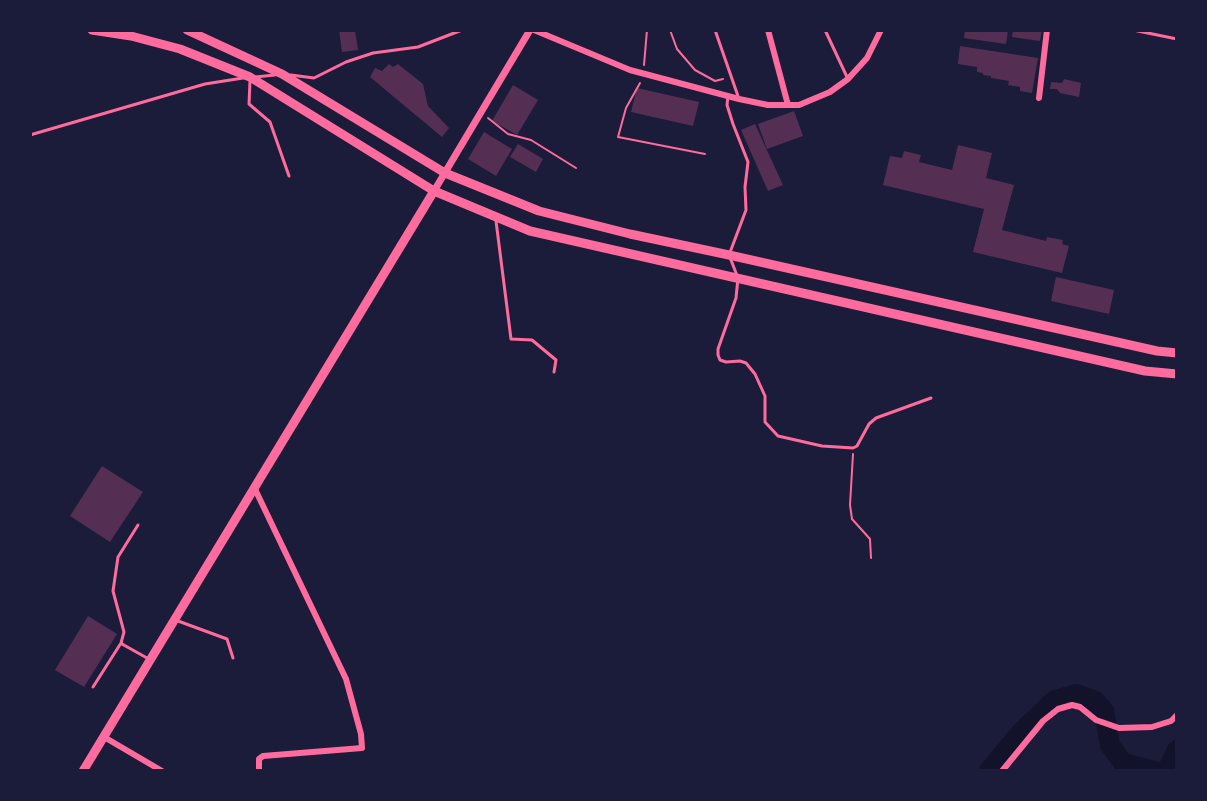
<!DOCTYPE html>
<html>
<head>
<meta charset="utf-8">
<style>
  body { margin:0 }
  #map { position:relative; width:1207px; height:801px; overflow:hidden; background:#1b1b3a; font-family:Figtree,sans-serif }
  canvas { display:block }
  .frame { position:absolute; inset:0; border:32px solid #1b1b3a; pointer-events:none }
</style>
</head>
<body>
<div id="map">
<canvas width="1207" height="801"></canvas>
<div class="frame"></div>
</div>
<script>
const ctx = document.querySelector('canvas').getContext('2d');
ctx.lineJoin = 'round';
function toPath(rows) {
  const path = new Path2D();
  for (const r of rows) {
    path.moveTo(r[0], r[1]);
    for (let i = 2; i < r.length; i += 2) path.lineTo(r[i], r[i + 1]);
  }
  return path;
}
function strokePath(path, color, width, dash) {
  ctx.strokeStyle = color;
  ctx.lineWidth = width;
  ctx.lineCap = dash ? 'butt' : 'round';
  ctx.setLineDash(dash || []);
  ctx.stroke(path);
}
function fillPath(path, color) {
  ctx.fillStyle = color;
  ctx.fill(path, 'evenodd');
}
const river = toPath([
  [989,771,1023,730,1055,700,1076,694,1095,701,1104,711,1110,745,1123,763,1154,771],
  [1167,771,1177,750]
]);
const building = toPath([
  [339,30,355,30,358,50,342,52],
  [965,30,1008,30,1006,44,964,38],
  [1013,30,1042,30,1040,41,1012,37],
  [960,46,1038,58,1032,93,1020,91,1020,87,1008,85,1009,81,991,78,991,76,983,75,983,73,977,72,977,67,958,64],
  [389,64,393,67,398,64,423,84,428,106,449,128,442,137,370,77,375,68,382,71],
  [1064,79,1081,83,1079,97,1060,93,1057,89,1050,89,1051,82,1062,83],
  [513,85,538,100,517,135,492,121],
  [637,88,699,102,693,126,631,112],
  [794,111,803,136,767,149,758,124],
  [755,124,783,185,768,191,741,130],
  [484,132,512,149,496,176,468,159],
  [518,144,543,159,536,172,510,157],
  [958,145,992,153,986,178,1014,185,1002,230,1046,241,1047,237,1063,240,1062,244,1069,246,1062,273,973,252,984,209,883,185,890,156,902,158,904,151,921,155,919,162,952,170],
  [1056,277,1114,290,1109,314,1051,301],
  [102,466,143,492,110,542,70,516],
  [88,616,117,634,84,687,55,670]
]);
const path = toPath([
  [670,30,677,49,695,70,715,81,723,79],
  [644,65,647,30],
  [640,83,626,108,618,137,705,154],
  [488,118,508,134,531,140,576,168],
  [853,454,850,505,852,519,870,539,871,558]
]);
const service = toPath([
  [715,30,739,99],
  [825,30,847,77],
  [1133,30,1177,39],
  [291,75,314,78,346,62,373,53,418,47,462,30],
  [255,77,275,75],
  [250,81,249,104,270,122,289,176],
  [728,96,727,105,733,124,748,162,745,187,746,210,729,255,738,278,736,298,718,349,718,355,720,360,726,362,740,361,746,363,755,374,765,396,765,422,778,436,822,446,853,448,857,446,869,424,876,418,931,398],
  [30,135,205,84,243,78],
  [496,221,511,339,532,340,556,360,554,372],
  [178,621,227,639,233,658],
  [122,644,147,658],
  [93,687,121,643,124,632,113,591,118,557,138,525]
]);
const minor = toPath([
  [534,30,630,70,739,99,768,105,799,105,830,92,848,79,867,58,881,30],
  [768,30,788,105],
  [1039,98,1047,30],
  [254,487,346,679,361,734,362,748,263,756,259,759,259,771],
  [104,737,162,771],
  [1002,771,1043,721,1058,709,1072,705,1080,707,1096,720,1119,728,1152,727,1171,721,1177,715]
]);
const tertiary = toPath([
  [434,191,530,30]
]);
const primary = toPath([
  [92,30,131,36,180,49,250,77,434,191,530,231,1145,371,1177,374],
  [187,30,282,74,445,173,539,211,630,234,729,255,1157,351,1177,353],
  [83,771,434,191]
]);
strokePath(river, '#12122b', 20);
fillPath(building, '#542f53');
strokePath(path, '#ff6b9d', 2);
strokePath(service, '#ff6b9d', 3);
strokePath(minor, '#ff6b9d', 6);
strokePath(tertiary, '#ff6b9d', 7);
strokePath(primary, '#ff6b9d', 9);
</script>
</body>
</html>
